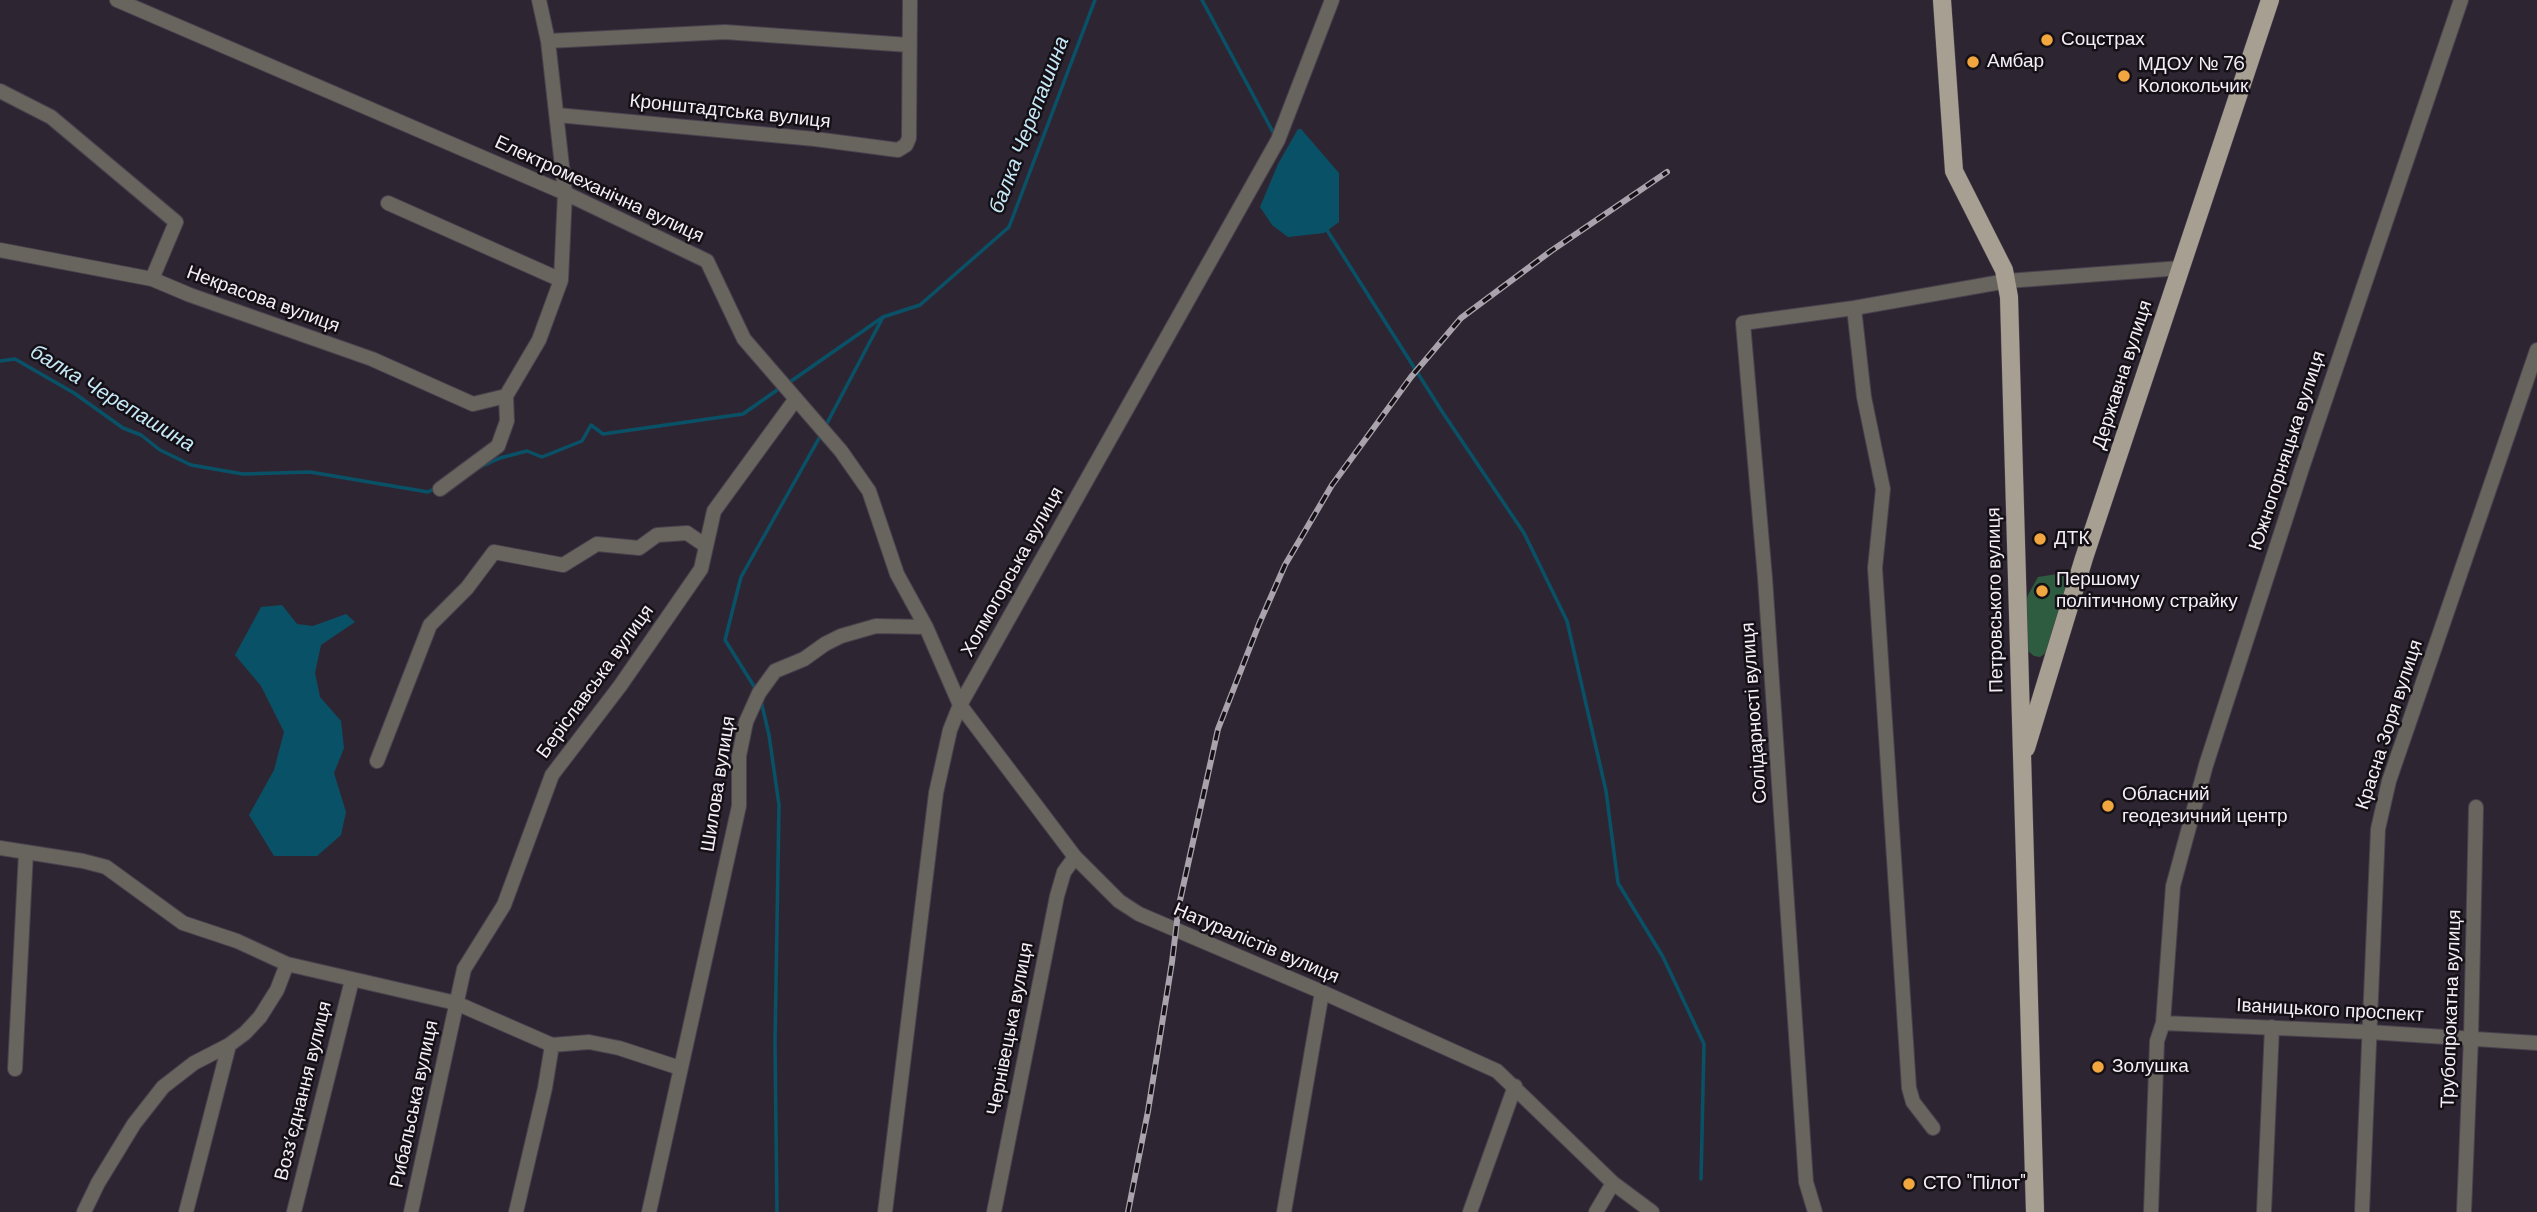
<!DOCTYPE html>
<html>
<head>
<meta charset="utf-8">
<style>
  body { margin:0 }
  canvas { display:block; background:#2d2632 }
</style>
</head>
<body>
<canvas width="2537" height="1212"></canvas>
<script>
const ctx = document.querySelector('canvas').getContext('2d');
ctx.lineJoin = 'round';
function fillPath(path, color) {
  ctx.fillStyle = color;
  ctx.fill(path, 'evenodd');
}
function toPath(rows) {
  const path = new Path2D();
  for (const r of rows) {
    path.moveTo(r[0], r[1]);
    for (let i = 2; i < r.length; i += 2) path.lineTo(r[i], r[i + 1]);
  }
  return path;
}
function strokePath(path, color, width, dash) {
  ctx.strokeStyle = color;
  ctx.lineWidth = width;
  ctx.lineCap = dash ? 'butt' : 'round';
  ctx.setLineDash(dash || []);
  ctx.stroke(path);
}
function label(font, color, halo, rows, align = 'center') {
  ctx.font = font + ' "DM Sans",sans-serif';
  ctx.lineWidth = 5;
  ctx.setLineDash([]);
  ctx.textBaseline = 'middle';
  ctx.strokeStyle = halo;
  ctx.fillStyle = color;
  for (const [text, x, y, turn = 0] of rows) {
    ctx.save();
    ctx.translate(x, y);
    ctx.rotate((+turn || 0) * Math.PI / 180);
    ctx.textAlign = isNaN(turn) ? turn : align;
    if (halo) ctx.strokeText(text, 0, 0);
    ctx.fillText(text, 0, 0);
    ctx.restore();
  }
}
const green = toPath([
  [2064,573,2068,583,2047,652,2040,657,2034,656,2028,651,2026,602,2028,595,2038,577]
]);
const water = toPath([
  [1298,129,1301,129,1339,173,1339,222,1324,233,1288,237,1272,225,1260,207,1278,164],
  [282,605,297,624,313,626,346,614,355,622,321,645,315,673,320,697,341,721,344,748,334,773,346,812,341,835,317,856,274,856,249,815,274,770,284,732,261,686,235,655,261,607]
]);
const stream = toPath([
  [1202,0,1274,134],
  [1325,227,1443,413,1524,533,1567,621,1606,791,1618,883,1663,957,1704,1044,1701,1179],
  [0,361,15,359,74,393,123,428,141,435,160,450,191,465,243,474,310,472,428,492,436,488],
  [787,384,883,317,920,305,1009,227,1095,0],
  [825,427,882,319],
  [478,468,500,458,527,451,542,457,582,441,591,425,603,434,743,414,780,388],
  [757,691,725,640,741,577,822,433],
  [761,701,769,735,779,805,775,1043,777,1212]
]);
const minor = toPath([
  [117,0,565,193,707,261,744,339,841,451,869,491,897,574,926,627,960,705,1075,857,1119,901,1139,914,1322,992,1497,1071,1613,1183,1652,1212],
  [548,41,725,32,909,45],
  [0,91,51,117,176,222,152,279],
  [557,115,815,139,898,150,906,145,909,138,910,0],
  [388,203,561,280],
  [0,250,152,279,190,295,372,359,473,404,506,396],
  [1854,308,1864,397,1883,489,1875,568,1909,1088,1913,1102,1933,1128],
  [440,489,498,446,507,421,506,396,539,340,561,280,565,193,548,41,539,0],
  [377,761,430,625,467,588,494,552,563,565,597,544,639,548,657,535,687,533,706,546],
  [0,848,83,861,106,867,183,923,237,941,287,964,456,1003,552,1045,589,1042,619,1048,680,1068],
  [2163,1023,2369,1032,2537,1043],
  [15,1069,26,852],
  [84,1212,98,1183,134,1124,163,1087,194,1063,229,1045,245,1033,260,1017,277,990,287,964],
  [186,1212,229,1045],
  [294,1212,352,980],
  [411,1212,464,969,504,905,552,775,620,686,701,569,714,511,795,400],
  [516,1212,545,1088,552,1045],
  [649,1212,739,806,739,756,746,722,759,693,775,671,804,659,825,644,841,636,876,626,926,627],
  [885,1212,936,793,950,730,960,705,1278,140,1332,0],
  [994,1212,1057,896,1064,872,1075,857],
  [1284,1212,1322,992],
  [1470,1212,1515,1086],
  [1596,1212,1613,1183],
  [1815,1212,1806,1182,1765,578,1743,323,1854,308,2007,281,2181,268],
  [2151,1212,2157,1041,2163,1023,2173,886,2206,765,2302,468,2461,0],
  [2264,1212,2272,1027],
  [2362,1212,2378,829,2389,781,2537,350],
  [2464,1212,2471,1037,2476,807]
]);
const major = toPath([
  [1942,0,1954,171,2004,270,2009,297,2035,1212],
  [2026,748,2084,558,2270,0]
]);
const rail = toPath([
  [1128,1212,1148,1111,1172,962,1179,905,1218,729,1259,624,1285,565,1332,485,1411,377,1461,318,1551,251,1667,172]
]);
const markers = [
  [2047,40,7,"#f1a640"],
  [1973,62,7,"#f1a640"],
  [2124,76,7,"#f1a640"],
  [2040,539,7,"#f1a640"],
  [2042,591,7,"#f1a640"],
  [2108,806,7,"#f1a640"],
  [2098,1067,7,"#f1a640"],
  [1909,1184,7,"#f1a640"]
];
const poiNames = [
  ["Соцстрах",2061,40],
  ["Амбар",1987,62],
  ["МДОУ № 76",2138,65],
  ["Колокольчик",2138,87],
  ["ДТК",2054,539],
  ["Першому",2056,580],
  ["політичному страйку",2056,602],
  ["Обласний",2122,795],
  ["геодезичний центр",2122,817],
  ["Золушка",2112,1067],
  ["СТО \"Пілот\"",1923,1184]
];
const streetNames = [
  ["Кронштадтська вулиця",730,112,6],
  ["Електромеханічна вулиця",599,190,25],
  ["Некрасова вулиця",263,300,20],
  ["Державна вулиця",2123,375,-72],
  ["Южногорняцька вулиця",2288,451,-72],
  ["Холмогорська вулиця",1013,572,-61],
  ["Петровського вулиця",1996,600,-91],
  ["Беріславська вулиця",596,682,-54],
  ["Солідарності вулиця",1755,713,-94],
  ["Красна Зоря вулиця",2390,725,-72],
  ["Шилова вулиця",719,784,-81],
  ["Натуралістів вулиця",1256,944,23],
  ["Трубопрокатна вулиця",2452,1009,-88],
  ["Іваницького проспект",2330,1011,3],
  ["Чернівецька вулиця",1011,1029,-79],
  ["Возз’єднання вулиця",304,1091,-76],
  ["Рибальська вулиця",415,1104,-78]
];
const waterNames = [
  ["балка Черепашина",1030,125,-69],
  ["балка Черепашина",112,399,31]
];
fillPath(green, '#2e5c41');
fillPath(water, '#095167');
strokePath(stream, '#095167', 3.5);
strokePath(minor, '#49424e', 16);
strokePath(major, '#49424e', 19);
strokePath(minor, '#68645e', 14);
strokePath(major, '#a69f92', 18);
strokePath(rail, '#a9a3ad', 6);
strokePath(rail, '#141016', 3.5, [10]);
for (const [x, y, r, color] of markers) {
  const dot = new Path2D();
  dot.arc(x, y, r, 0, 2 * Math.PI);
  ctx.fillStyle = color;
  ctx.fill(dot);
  strokePath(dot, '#141016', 2.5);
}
label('19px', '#f4eff7', '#141016', poiNames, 'left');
label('19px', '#f4eff7', '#141016', streetNames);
label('italic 21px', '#c6e8f7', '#141016', waterNames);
</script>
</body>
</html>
